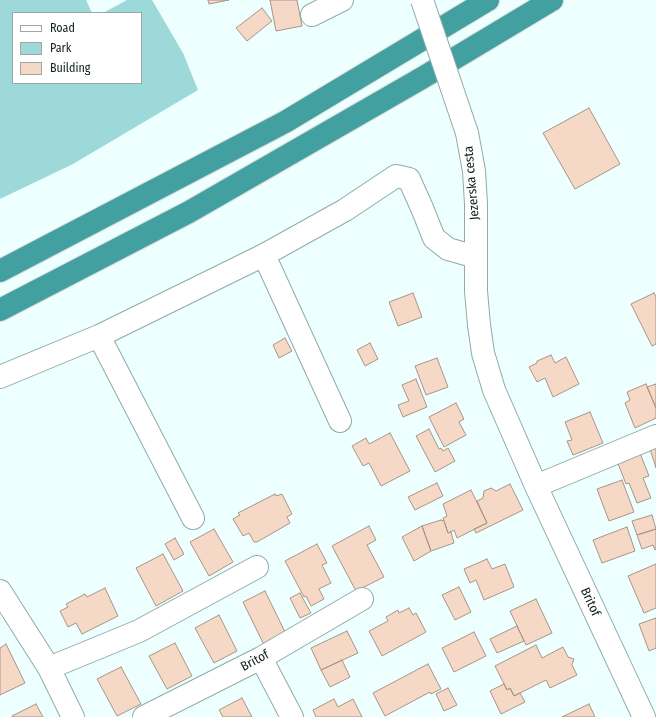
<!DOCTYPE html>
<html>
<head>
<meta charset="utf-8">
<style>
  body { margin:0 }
  #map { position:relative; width:656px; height:717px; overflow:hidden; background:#edfffe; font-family:"Fira Sans Condensed",sans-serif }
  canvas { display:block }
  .legend { position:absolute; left:12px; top:12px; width:130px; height:72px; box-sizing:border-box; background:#fff; border:1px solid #a1a5a5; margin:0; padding:5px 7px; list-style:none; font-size:12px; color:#131e1e }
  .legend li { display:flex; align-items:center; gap:8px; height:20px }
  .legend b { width:20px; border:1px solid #a1a5a5 }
</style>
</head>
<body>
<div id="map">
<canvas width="656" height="717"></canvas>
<ul class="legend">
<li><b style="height:5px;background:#fff"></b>Road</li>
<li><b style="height:11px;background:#9dd9d8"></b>Park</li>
<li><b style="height:11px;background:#f5d9c6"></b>Building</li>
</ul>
</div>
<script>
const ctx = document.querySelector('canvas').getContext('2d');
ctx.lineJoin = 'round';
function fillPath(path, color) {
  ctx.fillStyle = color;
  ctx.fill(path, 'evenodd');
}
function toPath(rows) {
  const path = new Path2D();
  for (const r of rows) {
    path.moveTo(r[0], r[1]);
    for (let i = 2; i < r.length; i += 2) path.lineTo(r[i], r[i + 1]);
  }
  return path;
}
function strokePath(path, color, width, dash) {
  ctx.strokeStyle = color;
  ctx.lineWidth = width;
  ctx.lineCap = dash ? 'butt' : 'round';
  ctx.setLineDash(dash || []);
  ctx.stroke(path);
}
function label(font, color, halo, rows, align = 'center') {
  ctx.font = font + ' "Fira Sans Condensed",sans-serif';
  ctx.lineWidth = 3.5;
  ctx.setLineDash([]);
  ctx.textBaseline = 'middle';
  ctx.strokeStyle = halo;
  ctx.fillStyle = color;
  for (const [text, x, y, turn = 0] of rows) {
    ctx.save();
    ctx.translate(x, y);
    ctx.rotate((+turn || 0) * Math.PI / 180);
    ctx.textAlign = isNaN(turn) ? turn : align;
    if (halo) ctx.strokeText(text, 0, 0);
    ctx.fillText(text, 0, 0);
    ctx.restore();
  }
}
const green = toPath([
  [0,0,86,0,92,13,13,13,13,83,141,83,141,13,103,13,127,0,152,0,183,53,198,90,73,164,0,199]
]);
const building = toPath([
  [208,0,229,0,209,4,208,0],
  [270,0,297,0,302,26,276,31,270,0],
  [262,8,272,21,247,41,236,28,262,8],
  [589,108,620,164,575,189,543,133,589,108],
  [413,293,422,317,398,326,389,302,413,293],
  [654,293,656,297,656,344,652,346,631,304,654,293],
  [285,338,292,351,279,358,273,345,285,338],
  [370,343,378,359,365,366,357,350,370,343],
  [551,355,555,363,566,357,579,384,553,397,545,378,537,382,529,367,537,363,537,361,551,355],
  [437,358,448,387,426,395,415,366,437,358],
  [416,379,427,407,403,417,398,405,409,401,402,385,416,379],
  [646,384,656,408,656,418,635,428,625,403,630,400,627,392,646,384],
  [656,384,656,408,647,387,656,384],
  [456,403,464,419,459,422,466,435,444,447,429,417,456,403],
  [590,412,603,443,573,455,567,441,572,440,565,422,590,412],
  [429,429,439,449,441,448,443,451,448,448,455,461,435,472,416,436,429,429],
  [390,433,410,471,381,486,369,463,363,466,352,446,366,438,369,444,390,433],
  [656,447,656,468,650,449,656,447],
  [640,453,649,476,643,478,651,498,637,503,629,483,626,484,617,461,640,453],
  [622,480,634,512,609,521,597,489,622,480],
  [437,483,443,496,415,510,408,497,437,483],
  [510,484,523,510,476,533,474,529,487,523,477,501,483,498,484,491,491,488,496,491,510,484],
  [471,490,487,523,457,538,454,530,448,533,443,518,447,516,443,504,471,490],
  [275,494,276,496,282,494,292,514,287,517,290,523,257,542,254,542,249,533,243,536,233,519,240,515,238,513,275,494],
  [652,515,656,529,637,535,632,521,652,515],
  [441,520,444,521,448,533,451,532,454,543,431,551,422,526,441,520],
  [369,526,376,540,367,545,384,577,356,591,332,546,369,526],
  [422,526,431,551,414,561,402,537,422,526],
  [627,527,635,551,602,563,593,540,627,527],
  [214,529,233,562,209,576,190,542,214,529],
  [656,529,656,549,655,550,653,545,642,549,637,535,656,529],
  [175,538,184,554,174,560,165,544,175,538],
  [317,544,327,563,322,565,331,583,319,589,324,599,311,606,306,596,304,597,285,561,317,544],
  [163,554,183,591,156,606,136,568,163,554],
  [487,559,492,569,505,564,514,587,484,600,476,580,470,583,464,569,487,559],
  [656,564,656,608,644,613,628,576,656,564],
  [459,587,471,612,455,620,442,595,459,587],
  [105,588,118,616,82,634,76,623,68,627,60,611,68,607,66,604,85,594,87,597,105,588],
  [265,591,287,636,265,647,243,602,265,591],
  [300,593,311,613,300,618,290,598,300,593],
  [536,599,552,633,526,645,510,611,536,599],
  [409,608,413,615,416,613,426,632,382,656,369,631,388,621,386,617,398,610,399,613,409,608],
  [219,615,237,651,214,663,195,628,219,615],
  [656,618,656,648,649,651,639,624,656,618],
  [517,626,524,641,497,653,490,639,517,626],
  [347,631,358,653,321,670,311,648,347,631],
  [474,632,486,656,454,672,442,648,474,632],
  [175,643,192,676,167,689,149,656,175,643],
  [6,644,25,683,0,695,0,648,6,644],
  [536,645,542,658,563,647,568,657,574,659,572,665,577,675,550,688,546,680,514,696,510,688,507,690,495,666,536,645],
  [342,660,350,677,330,687,321,670,342,660],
  [428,664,441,689,431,694,430,692,385,716,373,693,428,664],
  [121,667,141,704,117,716,97,679,121,667],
  [504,684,507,690,510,688,514,696,520,693,525,702,501,714,490,691,504,684],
  [448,688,457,705,444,711,436,694,448,688],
  [242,698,252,717,223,717,219,710,242,698],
  [334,699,338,707,353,699,362,717,316,717,313,710,334,699],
  [36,704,43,717,12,717,12,716,36,704],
  [589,704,595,717,562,717,589,704]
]);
const minor = toPath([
  [312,15,342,0],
  [467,133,474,171,476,204,476,291,479,325,483,353,494,390,536,486,644,717],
  [264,255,340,421],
  [99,336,193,518],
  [0,377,99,336,264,255,345,210,396,176,409,179,422,208,434,238,448,249,476,257],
  [536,486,656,436],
  [0,591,49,668,73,717],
  [261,658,292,717],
  [49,668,139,631,257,567],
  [144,717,261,658,362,599]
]);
const highway = toPath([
  [0,271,285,122,488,0],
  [0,310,189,212,422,78,552,0]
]);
const minorBridge = toPath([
  [422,0,467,133]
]);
const streetNames = [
  ["Jezerska cesta",472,183,-95],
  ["Britof",590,602,65],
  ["Britof",255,661,-28]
];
fillPath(green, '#9dd9d8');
fillPath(building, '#f5d9c6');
strokePath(building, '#a99486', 1);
strokePath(minor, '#8eabaa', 24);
strokePath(highway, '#d9dbdb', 24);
strokePath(minor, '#fff', 22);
strokePath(highway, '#43a0a0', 22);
strokePath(minorBridge, '#8eabaa', 24, []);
strokePath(minorBridge, '#fff', 22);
label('13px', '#131e1e', '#fff', streetNames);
</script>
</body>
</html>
